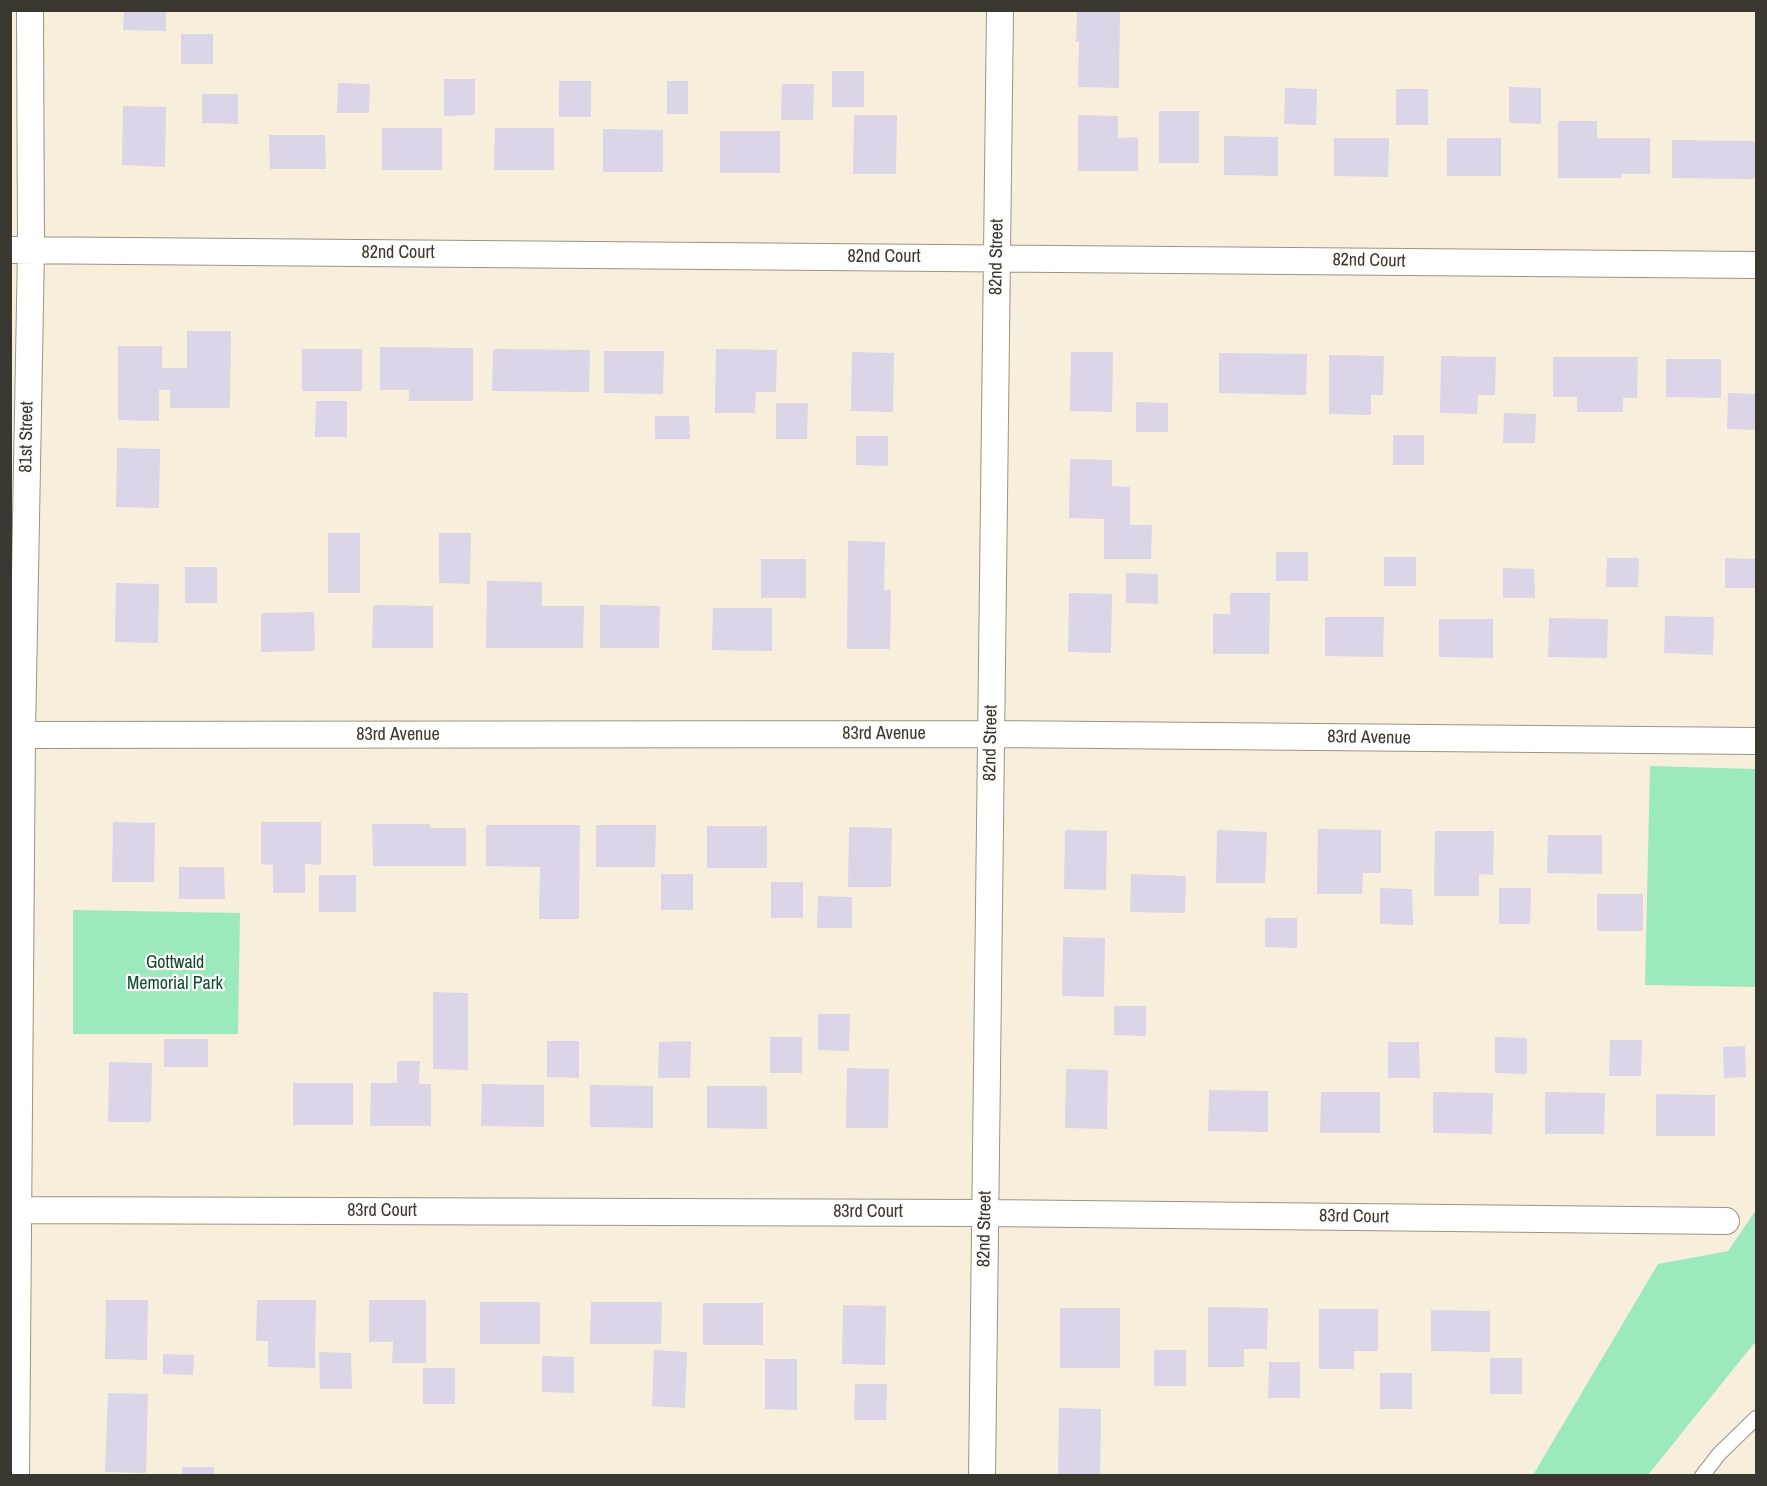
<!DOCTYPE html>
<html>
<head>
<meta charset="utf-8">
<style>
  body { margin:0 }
  #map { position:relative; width:1767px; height:1486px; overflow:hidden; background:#f7efdc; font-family:"Archivo Narrow",sans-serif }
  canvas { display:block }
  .frame { position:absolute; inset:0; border:12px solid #3a3730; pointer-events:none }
</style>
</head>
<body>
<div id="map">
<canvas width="1767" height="1486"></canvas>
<div class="frame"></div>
</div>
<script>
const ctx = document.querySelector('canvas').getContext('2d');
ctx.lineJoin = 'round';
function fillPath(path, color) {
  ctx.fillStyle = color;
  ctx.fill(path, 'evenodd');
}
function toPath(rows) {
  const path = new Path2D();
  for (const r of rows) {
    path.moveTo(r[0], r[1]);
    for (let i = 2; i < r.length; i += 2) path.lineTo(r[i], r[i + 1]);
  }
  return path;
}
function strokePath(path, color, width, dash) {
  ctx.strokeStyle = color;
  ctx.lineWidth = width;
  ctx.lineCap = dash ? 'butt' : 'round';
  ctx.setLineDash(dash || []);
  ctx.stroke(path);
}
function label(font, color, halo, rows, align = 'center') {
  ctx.font = font + ' "Archivo Narrow",sans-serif';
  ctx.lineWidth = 4.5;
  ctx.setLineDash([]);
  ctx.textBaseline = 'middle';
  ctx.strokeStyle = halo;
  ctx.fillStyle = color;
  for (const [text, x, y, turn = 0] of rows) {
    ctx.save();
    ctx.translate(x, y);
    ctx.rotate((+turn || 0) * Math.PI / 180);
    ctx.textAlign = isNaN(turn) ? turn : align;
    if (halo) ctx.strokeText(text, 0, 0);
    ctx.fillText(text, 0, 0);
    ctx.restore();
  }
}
const green = toPath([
  [1650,766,1756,769,1756,987,1645,985],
  [73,910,240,913,238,1034,73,1034],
  [1756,1210,1756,1341,1648,1475,1533,1475,1658,1264,1728,1251]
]);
const building = toPath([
  [124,10,166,10,166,31,123,30],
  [1077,10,1120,10,1119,88,1078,87,1079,41,1076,42],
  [181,34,213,34,213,64,181,64],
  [832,71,864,71,864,107,832,107],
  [444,79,475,79,475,115,444,116],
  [559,81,591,81,591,117,559,117],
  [667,81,688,81,688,114,667,114],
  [338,83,370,84,369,113,337,113],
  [782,84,814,84,813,120,781,120],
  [1509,87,1541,88,1541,124,1509,123],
  [1285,88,1317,89,1316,125,1284,124],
  [1396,89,1428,89,1428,125,1396,125],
  [202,94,238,94,238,124,202,123],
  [123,106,166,107,165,167,122,165],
  [1159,111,1199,111,1199,163,1159,163],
  [854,115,897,115,896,174,853,174],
  [1078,115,1118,116,1118,138,1138,137,1138,171,1078,171],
  [1558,121,1597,121,1597,138,1650,138,1650,174,1621,174,1621,178,1558,178],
  [382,128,442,128,442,170,382,170],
  [495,128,554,128,554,170,494,170],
  [603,129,663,130,663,172,603,172],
  [720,131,780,131,780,173,720,173],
  [269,135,325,135,326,169,270,169],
  [1224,136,1278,137,1278,176,1224,175],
  [1334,138,1389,138,1388,177,1334,176],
  [1447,138,1501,138,1501,176,1447,176],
  [1672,140,1756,141,1756,179,1672,178],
  [187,331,231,331,230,408,170,408,170,390,159,390,159,421,118,420,118,346,162,346,162,368,187,368],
  [380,347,473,348,473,401,409,401,409,390,380,390],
  [302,349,362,349,362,391,302,391],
  [493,349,590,350,589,392,492,391],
  [716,349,777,350,776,392,756,392,755,413,715,413],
  [604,351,664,351,663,394,604,393],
  [852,352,894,353,893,412,851,411],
  [1071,352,1113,352,1112,412,1070,411],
  [1219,353,1307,354,1306,395,1219,393],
  [1329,355,1384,356,1383,395,1371,395,1371,415,1329,414],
  [1441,356,1496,357,1495,395,1478,395,1477,414,1440,413],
  [1553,357,1638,357,1637,398,1623,398,1623,412,1577,412,1577,397,1553,397],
  [1666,359,1721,359,1721,398,1666,397],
  [1728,393,1756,394,1756,430,1727,429],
  [316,401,347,401,347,437,315,437],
  [1136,402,1168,403,1168,432,1136,432],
  [776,403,808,403,807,439,776,439],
  [1504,413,1536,414,1535,443,1503,443],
  [655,416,689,416,690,439,655,439],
  [1393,435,1424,435,1424,465,1393,465],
  [856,436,888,436,888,466,856,465],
  [117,448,160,449,159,508,116,507],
  [1070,459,1112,460,1112,486,1130,487,1130,525,1152,525,1151,559,1104,559,1104,519,1069,518],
  [328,533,360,533,360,593,328,593],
  [439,533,471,533,470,584,439,583],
  [848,541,885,542,884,590,891,590,890,649,847,649],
  [1276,552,1308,552,1308,581,1276,581],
  [1384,557,1416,557,1416,586,1384,586],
  [1607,558,1639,558,1638,587,1606,587],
  [1725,558,1756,559,1756,588,1725,588],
  [761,559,806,559,806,598,761,598],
  [185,567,217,567,217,603,185,603],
  [1503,568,1534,569,1535,598,1503,598],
  [1126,573,1158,574,1158,604,1126,603],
  [487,581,542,582,542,606,584,606,583,648,486,648],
  [116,583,159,584,158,643,115,642],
  [1069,593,1112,594,1111,653,1068,652],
  [1230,593,1270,593,1269,654,1213,654,1213,614,1230,614],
  [373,605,433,606,433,648,372,648],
  [600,605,660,606,659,648,600,648],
  [713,608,772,608,772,651,712,650],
  [314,612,315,651,261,652,261,613],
  [1665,616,1714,617,1713,655,1664,653],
  [1325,617,1384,617,1383,657,1325,656],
  [1549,618,1608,619,1607,658,1548,657],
  [1439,619,1493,619,1493,658,1439,657],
  [113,822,155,823,154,882,112,882],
  [261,822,321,822,321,865,305,864,305,893,273,893,273,865,261,864],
  [372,824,430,824,430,828,466,828,466,866,373,866],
  [486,825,580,825,579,919,539,919,540,867,486,866],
  [596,825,656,825,655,867,596,867],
  [707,826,767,826,767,868,707,868],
  [849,827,892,828,891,887,848,887],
  [1318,829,1381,830,1381,873,1363,873,1362,894,1317,894],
  [1065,830,1107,831,1106,890,1064,889],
  [1217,830,1267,832,1265,883,1216,883],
  [1435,831,1494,831,1493,875,1479,874,1479,896,1434,896],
  [1548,835,1602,835,1602,874,1547,873],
  [179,867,224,867,225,899,179,899],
  [661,874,693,874,693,910,661,910],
  [1131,874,1186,876,1185,913,1130,912],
  [319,875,356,875,356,912,319,912],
  [771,882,803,882,803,918,771,918],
  [1380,888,1412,889,1413,925,1380,924],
  [1499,888,1531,888,1530,924,1499,924],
  [1597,894,1643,894,1643,931,1597,931],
  [818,896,852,897,852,928,817,928],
  [1265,918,1297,918,1297,948,1265,947],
  [1063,937,1105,938,1104,997,1062,996],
  [433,992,468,993,468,1070,433,1069],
  [1114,1006,1146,1006,1146,1036,1114,1035],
  [818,1014,850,1014,849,1051,818,1050],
  [770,1037,802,1037,802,1073,770,1073],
  [1495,1037,1527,1038,1527,1074,1495,1073],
  [164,1039,208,1039,208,1067,164,1067],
  [1610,1040,1642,1040,1641,1076,1609,1076],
  [547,1041,579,1041,579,1078,547,1077],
  [691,1041,690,1078,658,1078,659,1042],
  [1388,1042,1419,1042,1420,1078,1388,1078],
  [1745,1046,1746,1077,1724,1078,1723,1047],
  [397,1061,420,1061,419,1084,431,1084,431,1126,370,1126,371,1083,397,1083],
  [109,1062,152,1063,151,1122,108,1122],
  [847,1068,889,1069,888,1128,846,1128],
  [1066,1069,1108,1070,1107,1129,1065,1128],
  [293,1083,353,1083,353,1125,293,1125],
  [482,1084,544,1085,544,1127,481,1126],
  [590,1085,653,1086,653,1128,590,1127],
  [707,1086,767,1086,767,1129,707,1128],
  [1209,1090,1268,1091,1268,1132,1208,1131],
  [1321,1092,1380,1092,1380,1133,1320,1133],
  [1433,1092,1493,1093,1492,1134,1433,1133],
  [1545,1092,1605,1093,1604,1134,1545,1134],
  [1656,1094,1715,1095,1715,1136,1656,1136],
  [106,1300,148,1300,147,1360,105,1359],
  [257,1300,316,1300,315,1368,268,1367,268,1341,256,1341],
  [369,1300,426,1300,426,1363,392,1363,393,1342,369,1342],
  [480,1302,540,1302,540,1344,480,1344],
  [591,1302,662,1302,661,1344,590,1344],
  [703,1303,763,1303,763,1345,703,1345],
  [843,1305,886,1306,885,1365,842,1364],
  [1208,1307,1268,1308,1267,1349,1244,1349,1244,1367,1208,1367],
  [1060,1308,1120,1308,1120,1368,1060,1368],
  [1319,1309,1378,1309,1378,1351,1354,1351,1354,1369,1319,1369],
  [1431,1310,1490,1311,1490,1352,1431,1351],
  [654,1350,687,1352,685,1408,652,1406],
  [1154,1350,1186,1350,1186,1386,1154,1386],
  [319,1352,351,1353,352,1389,320,1389],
  [163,1354,194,1355,193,1375,163,1374],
  [542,1356,574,1357,574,1393,542,1392],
  [1490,1358,1522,1358,1522,1394,1490,1394],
  [765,1359,797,1359,797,1410,765,1409],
  [1269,1362,1300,1362,1300,1398,1268,1398],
  [423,1368,455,1368,455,1404,423,1404],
  [1380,1373,1412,1373,1412,1409,1380,1409],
  [855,1384,887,1384,886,1420,854,1420],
  [108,1393,148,1394,146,1473,105,1472],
  [1059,1408,1101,1409,1100,1476,1058,1476],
  [182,1467,214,1467,214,1476,182,1476]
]);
const lane = toPath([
  [1702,1476,1719,1454,1756,1418]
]);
const street = toPath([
  [10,250,1756,265],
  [10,735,991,734,1756,741],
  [10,1210,985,1213,1726,1221],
  [16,1476,22,735,31,250,30,10],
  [982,1476,1000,10]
]);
const streetNames = [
  ["82nd Court",398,253],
  ["82nd Court",884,257],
  ["82nd Street",997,257,-89],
  ["82nd Court",1369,261,1],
  ["81st Street",27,437,-89],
  ["83rd Avenue",884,734],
  ["83rd Avenue",398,735],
  ["83rd Avenue",1369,738,1],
  ["82nd Street",991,743,-89],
  ["83rd Court",382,1211],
  ["83rd Court",868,1212],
  ["83rd Court",1354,1217,1],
  ["82nd Street",985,1229,-89]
];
const parkNames = [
  ["Gottwald",175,963],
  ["Memorial Park",175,984]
];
fillPath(green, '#9de9be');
fillPath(building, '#dbd5e7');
strokePath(lane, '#9c9483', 16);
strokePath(street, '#9c9483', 28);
strokePath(lane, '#fff', 14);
strokePath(street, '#fff', 26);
label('18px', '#3a3730', '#fefcf9', streetNames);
label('18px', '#0d4c30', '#fefcf9', parkNames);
</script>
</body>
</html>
